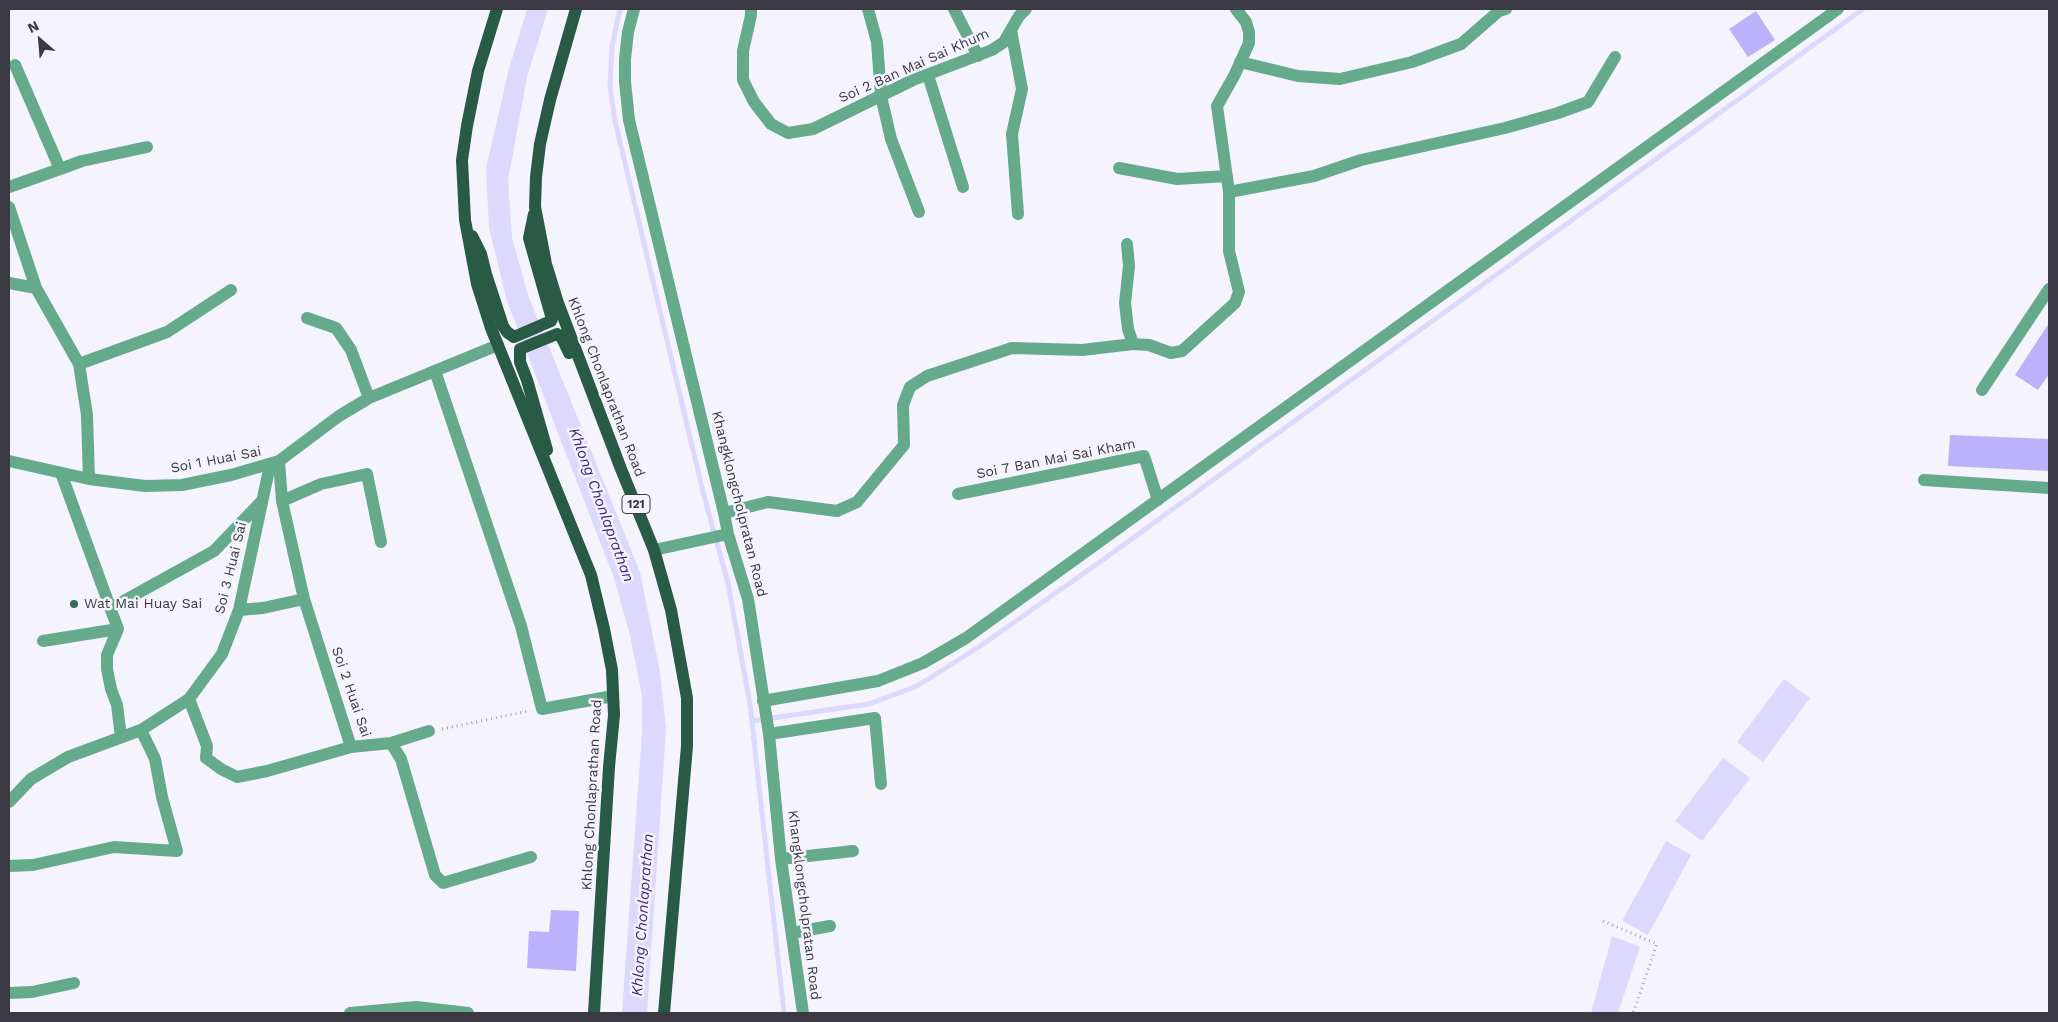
<!DOCTYPE html>
<html>
<head>
<meta charset="utf-8">
<style>
  body { margin:0 }
  #map { position:relative; width:2058px; height:1022px; overflow:hidden; background:#f4f3fe; font-family:"Work Sans",sans-serif }
  canvas { display:block }
  .frame { position:absolute; inset:0; border:10px solid #3b3a44; pointer-events:none }
  .north { position:absolute; left:15px; top:15px; width:50px; height:50px; -webkit-text-stroke:4px #f4f3fe; paint-order:stroke; rotate:333deg; font-size:14px; font-weight:700; line-height:20px; text-align:center; color:#3b3a44 }
  .north::after { content:''; display:block; margin:auto; width:18px; height:22px; background:#3b3a44; clip-path:polygon(50% 0,100% 100%,50% 72%,0 100%) }
</style>
</head>
<body>
<div id="map">
<canvas width="2058" height="1022"></canvas>
<div class="frame"></div>
<div class="north">N</div>
</div>
<script>
const ctx = document.querySelector('canvas').getContext('2d');
ctx.lineJoin = 'round';
function fillPath(path, color) {
  ctx.fillStyle = color;
  ctx.fill(path, 'evenodd');
}
function toPath(rows) {
  const path = new Path2D();
  for (const r of rows) {
    path.moveTo(r[0], r[1]);
    for (let i = 2; i < r.length; i += 2) path.lineTo(r[i], r[i + 1]);
  }
  return path;
}
function strokePath(path, color, width, dash) {
  ctx.strokeStyle = color;
  ctx.lineWidth = width;
  ctx.lineCap = dash ? 'butt' : 'round';
  ctx.setLineDash(dash || []);
  ctx.stroke(path);
}
function label(font, color, halo, rows, align = 'center') {
  ctx.font = font + ' "Work Sans",sans-serif';
  ctx.lineWidth = 5;
  ctx.setLineDash([]);
  ctx.textBaseline = 'middle';
  ctx.strokeStyle = halo;
  ctx.fillStyle = color;
  for (const [text, x, y, turn = 0] of rows) {
    ctx.save();
    ctx.translate(x, y);
    ctx.rotate((+turn || 0) * Math.PI / 180);
    ctx.textAlign = isNaN(turn) ? turn : align;
    if (halo) ctx.strokeText(text, 0, 0);
    ctx.fillText(text, 0, 0);
    ctx.restore();
  }
}
const water = toPath([
  [527,9,548,9,527,77,508,180,512,238,528,295,640,572,660,672,666,729,647,1013,622,1013,642,733,642,696,630,635,614,578,507,301,489,228,486,168,509,69],
  [1784,679,1810,698,1763,762,1737,742],
  [1723,758,1750,778,1702,841,1675,821],
  [1666,841,1691,855,1648,935,1622,921],
  [1612,936,1640,947,1618,1013,1591,1013]
]);
const stream = toPath([
  [620,9,612,47,610,87,615,121,703,492,728,583,750,704,784,1013],
  [752,721,869,704,917,686,979,647,1104,559,1863,9]
]);
const building = toPath([
  [1756,11,1775,40,1748,57,1729,29],
  [2049,323,2049,374,2038,390,2015,375],
  [1950,435,2049,439,2049,471,1948,466],
  [551,910,579,911,576,971,527,968,529,931,549,932]
]);
const path = toPath([
  [442,729,529,711],
  [1603,921,1657,944,1633,1013]
]);
const minor = toPath([
  [634,9,628,32,625,59,625,82,629,120,724,513,728,534,748,599,769,734,781,859,803,1013],
  [751,9,751,15,743,51,743,80,754,102,771,124,788,133,813,129,913,80,992,50,1004,42,1019,16,1026,9],
  [868,9,877,42,881,96,891,139,919,212],
  [954,9,978,56],
  [1011,30,1022,89,1012,134,1018,214],
  [1240,62,1298,76,1340,79,1412,62,1461,44,1499,11,1506,9],
  [928,75,963,187],
  [1119,168,1177,179,1227,176],
  [60,169,82,161,147,147],
  [9,187,60,169,15,65],
  [1229,192,1314,176,1361,160,1505,128,1558,113,1588,102,1615,57],
  [9,207,36,288,79,364,87,415,89,479],
  [1127,244,1129,266,1125,303,1128,329,1133,344],
  [9,283,36,288],
  [307,318,336,328,351,350,369,398],
  [79,364,167,332,231,290],
  [435,371,521,626,542,709,613,696],
  [1982,390,2049,289],
  [9,461,89,479,145,486,182,485,231,475,279,461,339,416,369,398,498,345],
  [279,461,282,501,304,599,351,747,391,743,401,759,435,875,443,883,531,857],
  [1924,480,2049,488],
  [958,494,1144,456,1158,500],
  [282,501,321,484,367,474,381,542],
  [724,513,768,502,837,511,857,502,904,445,903,405,910,387,927,376,1012,348,1082,350,1133,344,1149,345,1171,353,1182,351,1235,303,1239,292,1229,251,1229,192,1217,106,1234,76,1249,43,1249,32,1246,22,1236,9],
  [654,550,728,534],
  [111,608,214,551,261,502],
  [239,610,263,608,304,599],
  [118,629,107,655,107,669,111,689,117,705,121,737],
  [43,641,118,629,61,473],
  [189,699,207,746,206,758,221,769,237,777,267,771,351,747],
  [763,701,878,681,923,663,966,638,1838,9],
  [769,734,875,718,881,784],
  [391,743,429,731],
  [9,802,31,779,68,757,141,730,189,699,222,654,239,610,270,465],
  [781,859,853,851],
  [9,866,33,865,114,847,177,851,162,797,155,759,141,730],
  [792,933,830,926],
  [9,993,32,992,74,983],
  [350,1013,416,1007,468,1013]
]);
const major = toPath([
  [497,9,478,71,467,126,462,160,465,220,477,284,491,328,591,575,604,629,612,670,614,715,609,767,594,1013],
  [576,9,550,100,540,144,536,177,535,207,546,264,558,303,621,469,654,550,671,610,687,698,687,746,664,1013],
  [472,236,481,254,486,274,503,326,507,332,514,337,551,321,552,319,529,238,534,214],
  [547,450,527,380,520,362,520,349,557,334,562,338,569,353]
]);
const markers = [
  [74,604,5,"#346c54"]
];
const shields = [
  [636,504,28]
];
const shieldNames = [
  ["121",636,504]
];
const streetNames = [
  ["Soi 2 Ban Mai Sai Khum",914,66,-24],
  ["Khlong Chonlaprathan Road",606,387,69],
  ["Soi 7 Ban Mai Sai Kham",1056,459,-11],
  ["Soi 1 Huai Sai",216,460,-11],
  ["Khangklongcholpratan Road",739,504,76],
  ["Soi 3 Huai Sai",231,568,-76],
  ["Soi 2 Huai Sai",351,692,71],
  ["Khlong Chonlaprathan Road",592,795,-87],
  ["Khangklongcholpratan Road",804,905,83]
];
const poiNames = [
  ["Wat Mai Huay Sai",84,604]
];
const waterNames = [
  ["Khlong Chonlaprathan",601,505,70],
  ["Khlong Chonlaprathan",643,915,-86]
];
fillPath(water, '#dcd8fe');
strokePath(stream, '#dcd8fe', 5);
fillPath(building, '#bcb2fb');
strokePath(path, '#a2a1ac', 3, [1, 4]);
strokePath(minor, '#65aa8a', 12);
strokePath(major, '#295a45', 12);
for (const [x, y, r, color] of markers) {
  const dot = new Path2D();
  dot.arc(x, y, r, 0, 2 * Math.PI);
  ctx.fillStyle = color;
  ctx.fill(dot);
  strokePath(dot, '#f4f3fe', 2);
}
for (const [x, y, w] of shields) {
  const box = new Path2D();
  box.roundRect(x - w / 2, y - 9.5, w, 19, 4);
  ctx.fillStyle = '#f4f3fe';
  ctx.fill(box);
  strokePath(box, '#3b3a44', 1);
}
label('bold 12px', '#3b3a44', null, shieldNames);
label('14px', '#3b3a44', '#f4f3fe', streetNames);
label('14px', '#3b3a44', '#f4f3fe', poiNames, 'left');
label('italic 15px', '#422288', '#f4f3fe', waterNames);
</script>
</body>
</html>
